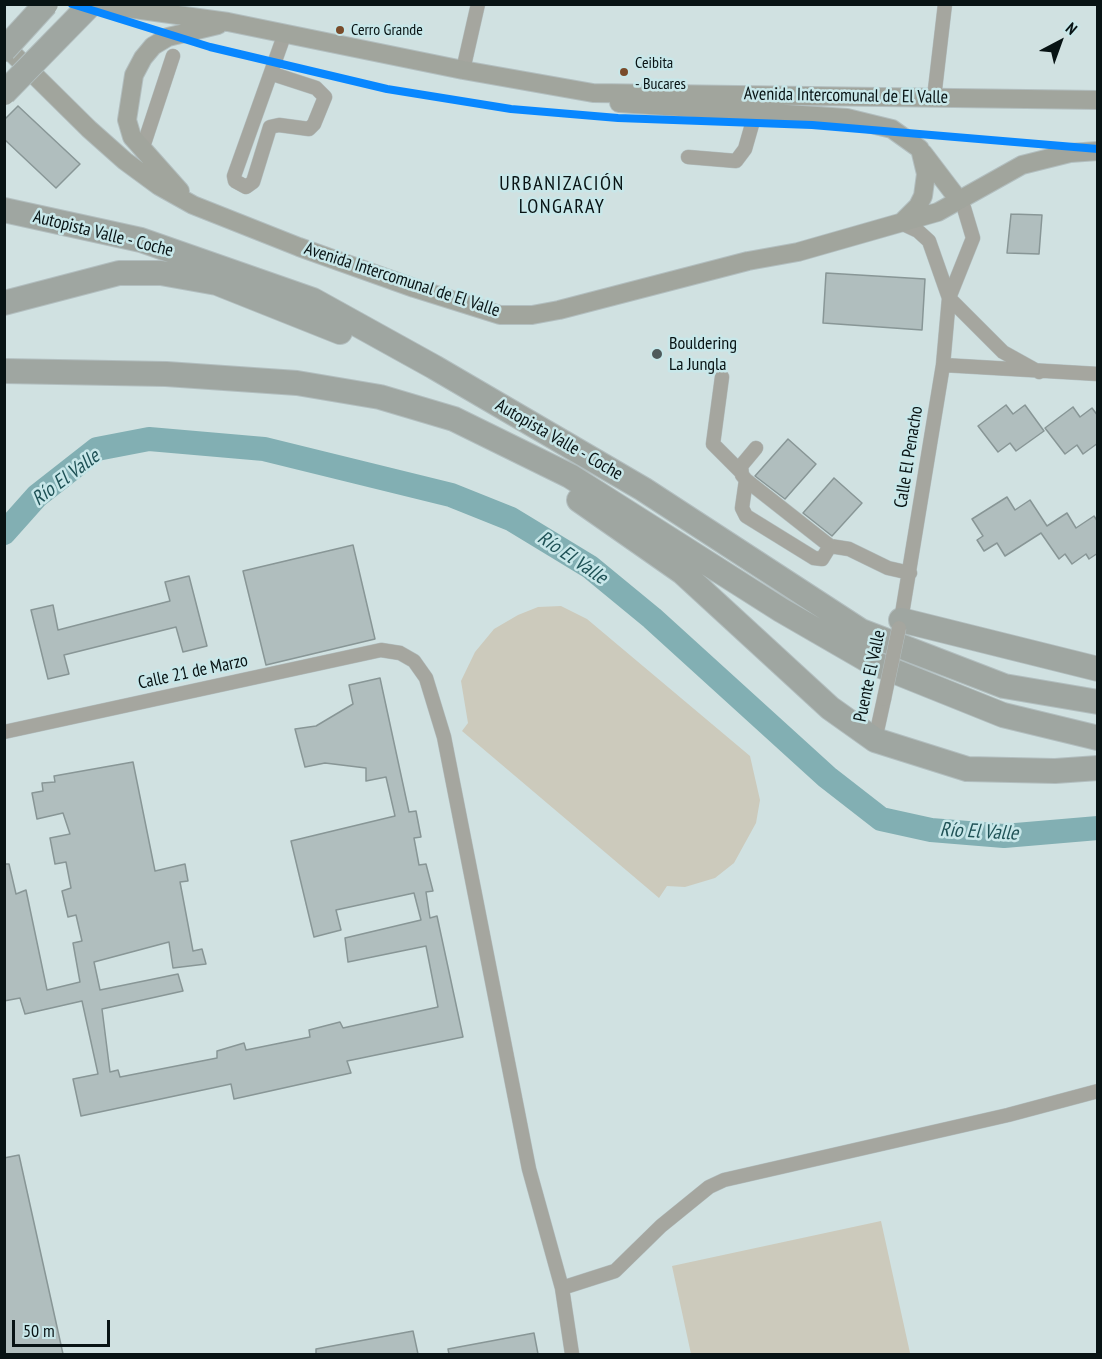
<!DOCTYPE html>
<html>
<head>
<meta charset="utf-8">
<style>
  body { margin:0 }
  #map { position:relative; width:1102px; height:1359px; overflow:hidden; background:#d0e1e1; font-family:"PT Sans Narrow",sans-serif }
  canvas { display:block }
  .frame { position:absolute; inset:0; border:6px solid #081314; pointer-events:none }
  .north { position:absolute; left:1030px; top:12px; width:60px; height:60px; -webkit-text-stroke:4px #c8e7e9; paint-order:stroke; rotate:41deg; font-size:16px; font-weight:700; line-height:24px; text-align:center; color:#081314 }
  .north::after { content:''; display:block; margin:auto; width:21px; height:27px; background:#081314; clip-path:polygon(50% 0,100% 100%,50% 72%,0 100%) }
  .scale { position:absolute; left:12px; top:1320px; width:98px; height:27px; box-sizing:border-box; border:3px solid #081314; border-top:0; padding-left:8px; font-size:18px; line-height:21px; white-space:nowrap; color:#081314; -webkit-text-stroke:4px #c8e7e9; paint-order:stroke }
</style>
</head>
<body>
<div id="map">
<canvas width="1102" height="1359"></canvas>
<div class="frame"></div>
<div class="north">N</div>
<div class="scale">50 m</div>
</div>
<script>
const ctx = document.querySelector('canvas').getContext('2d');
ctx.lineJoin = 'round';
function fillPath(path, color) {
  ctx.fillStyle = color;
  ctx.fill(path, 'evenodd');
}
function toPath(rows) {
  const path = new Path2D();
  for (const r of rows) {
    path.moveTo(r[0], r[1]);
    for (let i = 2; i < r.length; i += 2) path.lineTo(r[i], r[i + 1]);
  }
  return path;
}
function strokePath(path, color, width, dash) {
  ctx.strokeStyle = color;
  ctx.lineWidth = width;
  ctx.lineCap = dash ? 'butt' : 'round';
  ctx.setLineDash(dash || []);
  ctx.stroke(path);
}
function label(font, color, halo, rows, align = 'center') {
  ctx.font = font + ' "PT Sans Narrow",sans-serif';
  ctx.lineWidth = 5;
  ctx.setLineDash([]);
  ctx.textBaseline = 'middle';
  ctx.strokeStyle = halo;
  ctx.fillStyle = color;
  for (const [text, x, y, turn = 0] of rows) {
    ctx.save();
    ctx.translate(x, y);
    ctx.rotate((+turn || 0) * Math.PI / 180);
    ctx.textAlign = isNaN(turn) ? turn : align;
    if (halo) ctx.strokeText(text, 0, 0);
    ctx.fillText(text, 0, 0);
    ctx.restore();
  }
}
const green = toPath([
  [561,606,587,619,750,756,760,800,756,823,734,863,715,878,685,887,667,886,659,898,462,731,468,723,461,681,475,652,494,629,518,615,538,607],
  [881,1221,910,1353,691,1354,672,1266]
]);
const river = toPath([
  [4,533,37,496,97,449,149,439,264,449,451,495,511,519,590,567,652,618,827,777,881,819,931,830,1004,836,1098,828]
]);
const building = toPath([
  [18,106,80,164,56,188,4,139,4,120,18,106],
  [1011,214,1042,215,1039,254,1007,253,1011,214],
  [826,273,925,279,922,330,823,323,826,273],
  [1006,405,1013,414,1025,405,1044,431,1016,451,1010,443,998,452,978,426,1006,405],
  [1073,407,1080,417,1092,408,1098,416,1098,443,1083,454,1077,445,1065,454,1045,428,1073,407],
  [788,439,816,464,785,499,755,476,788,439],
  [834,478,862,503,832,536,803,513,834,478],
  [1007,497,1015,510,1030,500,1047,526,1067,513,1076,528,1094,516,1098,522,1098,553,1089,559,1086,554,1072,564,1065,554,1059,559,1041,533,1005,556,997,543,984,551,977,540,983,536,972,519,1007,497],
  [353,545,375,639,266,665,243,571,353,545],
  [189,576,207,646,183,652,176,627,64,655,69,674,48,679,31,610,53,605,58,630,170,601,165,582,189,576],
  [380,678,409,812,416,811,421,837,414,838,419,865,426,864,433,891,426,892,430,918,437,916,463,1037,347,1061,351,1073,234,1099,231,1084,81,1116,73,1079,98,1074,82,1001,25,1014,20,998,4,1001,4,864,9,864,16,894,26,890,47,990,80,982,73,943,82,941,76,915,68,917,62,891,71,888,66,862,55,864,50,838,70,834,63,813,37,819,32,793,43,791,42,783,55,782,54,776,133,762,155,871,185,864,188,881,180,882,193,951,202,949,206,964,173,968,169,942,94,962,100,990,178,974,183,991,102,1009,110,1072,118,1070,120,1077,217,1058,217,1051,244,1043,246,1050,310,1037,309,1030,340,1022,343,1028,438,1007,426,946,348,962,345,938,421,920,414,893,336,910,341,930,314,937,291,841,395,816,386,777,366,781,366,768,325,763,305,767,295,729,316,726,353,704,349,685,380,678],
  [19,1155,63,1354,4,1354,4,1158,19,1155],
  [413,1331,418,1354,316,1354,316,1349,413,1331],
  [534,1333,538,1354,449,1354,448,1349,534,1333]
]);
const minor = toPath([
  [463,70,478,4],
  [273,74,316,88,325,97,314,124,309,129,279,125,270,127,253,182,246,187,235,181,234,176,285,33],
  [934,98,945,4],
  [142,150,173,56],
  [688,157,736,161,745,149,755,114],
  [901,223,918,231,929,241,949,298,1003,352,1039,372],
  [943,365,1098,374],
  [722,377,713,444,740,471],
  [756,448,741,466,742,475,746,480,830,546,849,549,888,568,910,573],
  [746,480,742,508,746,516,814,558,822,559,830,546],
  [900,626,943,365,949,298,973,238,964,208,958,199],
  [4,732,381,650,400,653,414,661,426,678,444,737,529,1169,562,1288,572,1354],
  [875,740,884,699],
  [562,1288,615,1271,661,1226,709,1187,724,1180,1008,1115,1098,1091]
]);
const secondary = toPath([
  [98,4,228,22,463,70,593,93,1098,100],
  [4,45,89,129,125,161,159,186,193,205,299,247,414,288,500,315,532,315,559,310,748,261,798,252,938,212,1022,165,1070,153,1098,151],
  [619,103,847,118,892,129,920,149,926,174,923,196,918,206,902,222],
  [923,153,958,199],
  [180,191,132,137,127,120,134,75,143,58,153,46,168,37,218,25]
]);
const motorway = toPath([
  [4,210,141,240,313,300,434,367,643,489,861,631,1004,686,1098,702],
  [4,303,119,273,161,273,217,283,340,332],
  [4,371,166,374,297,383,380,397,454,419,570,476,781,610,871,662,1003,715,1098,738],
  [579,500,682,572,830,708,875,740,967,769,1055,771,1098,768],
  [901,620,1098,669]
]);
const minorBridge = toPath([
  [884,699,899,628]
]);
const motorwayBridge = toPath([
  [4,50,46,4],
  [4,93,91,4]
]);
const metro1 = toPath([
  [72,4,210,47,387,89,511,109,618,118,812,125,1098,149]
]);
const markers = [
  [340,30,5,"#7a4b2a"],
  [624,72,5,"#7a4b2a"],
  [657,354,6,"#4e5b5c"]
];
const busNames = [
  ["Cerro Grande",351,30],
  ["Ceibita",635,63],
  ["- Bucares",635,84]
];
const streetNames = [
  ["Avenida Intercomunal de El Valle",846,96,1],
  ["Autopista Valle - Coche",103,234,14],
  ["Avenida Intercomunal de El Valle",402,280,18],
  ["Autopista Valle - Coche",559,440,30],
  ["Calle El Penacho",909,457,-81],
  ["Calle 21 de Marzo",193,672,-12],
  ["Puente El Valle",870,676,-78]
];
const poiNames = [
  ["Bouldering",669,344],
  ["La Jungla",669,365]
];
const neighbourhoodNames = [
  ["URBANIZACIÓN",562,184],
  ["LONGARAY",562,207]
];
const waterNames = [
  ["Río El Valle",66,478,-37],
  ["Río El Valle",572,558,34],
  ["Río El Valle",979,832,3]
];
fillPath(green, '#cccabc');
strokePath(river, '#82afb3', 24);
fillPath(building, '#b0bebe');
strokePath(building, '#889696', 1.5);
strokePath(minor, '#b2bebf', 15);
strokePath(secondary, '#b2bebf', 20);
strokePath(motorway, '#b2bebf', 26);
strokePath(minor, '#a5a69f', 14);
strokePath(secondary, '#a1a59d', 18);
strokePath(motorway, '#9fa6a1', 24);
strokePath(minorBridge, '#b2bebf', 15, []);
strokePath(motorwayBridge, '#b2bebf', 26, []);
strokePath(minorBridge, '#a5a69f', 14);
strokePath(motorwayBridge, '#9fa6a1', 24);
strokePath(metro1, '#0887ff', 8);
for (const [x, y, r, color] of markers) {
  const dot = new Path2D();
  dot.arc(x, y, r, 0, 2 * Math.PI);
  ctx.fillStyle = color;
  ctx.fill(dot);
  strokePath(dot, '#c8e7e9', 2);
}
label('16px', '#081314', '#c8e7e9', busNames, 'left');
label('18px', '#081314', '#c8e7e9', streetNames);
label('18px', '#081314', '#c8e7e9', poiNames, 'left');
ctx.letterSpacing = '1.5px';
label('20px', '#081314', '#c8e7e9', neighbourhoodNames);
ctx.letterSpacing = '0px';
label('italic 20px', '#1f5256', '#c8e7e9', waterNames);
</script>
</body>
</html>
